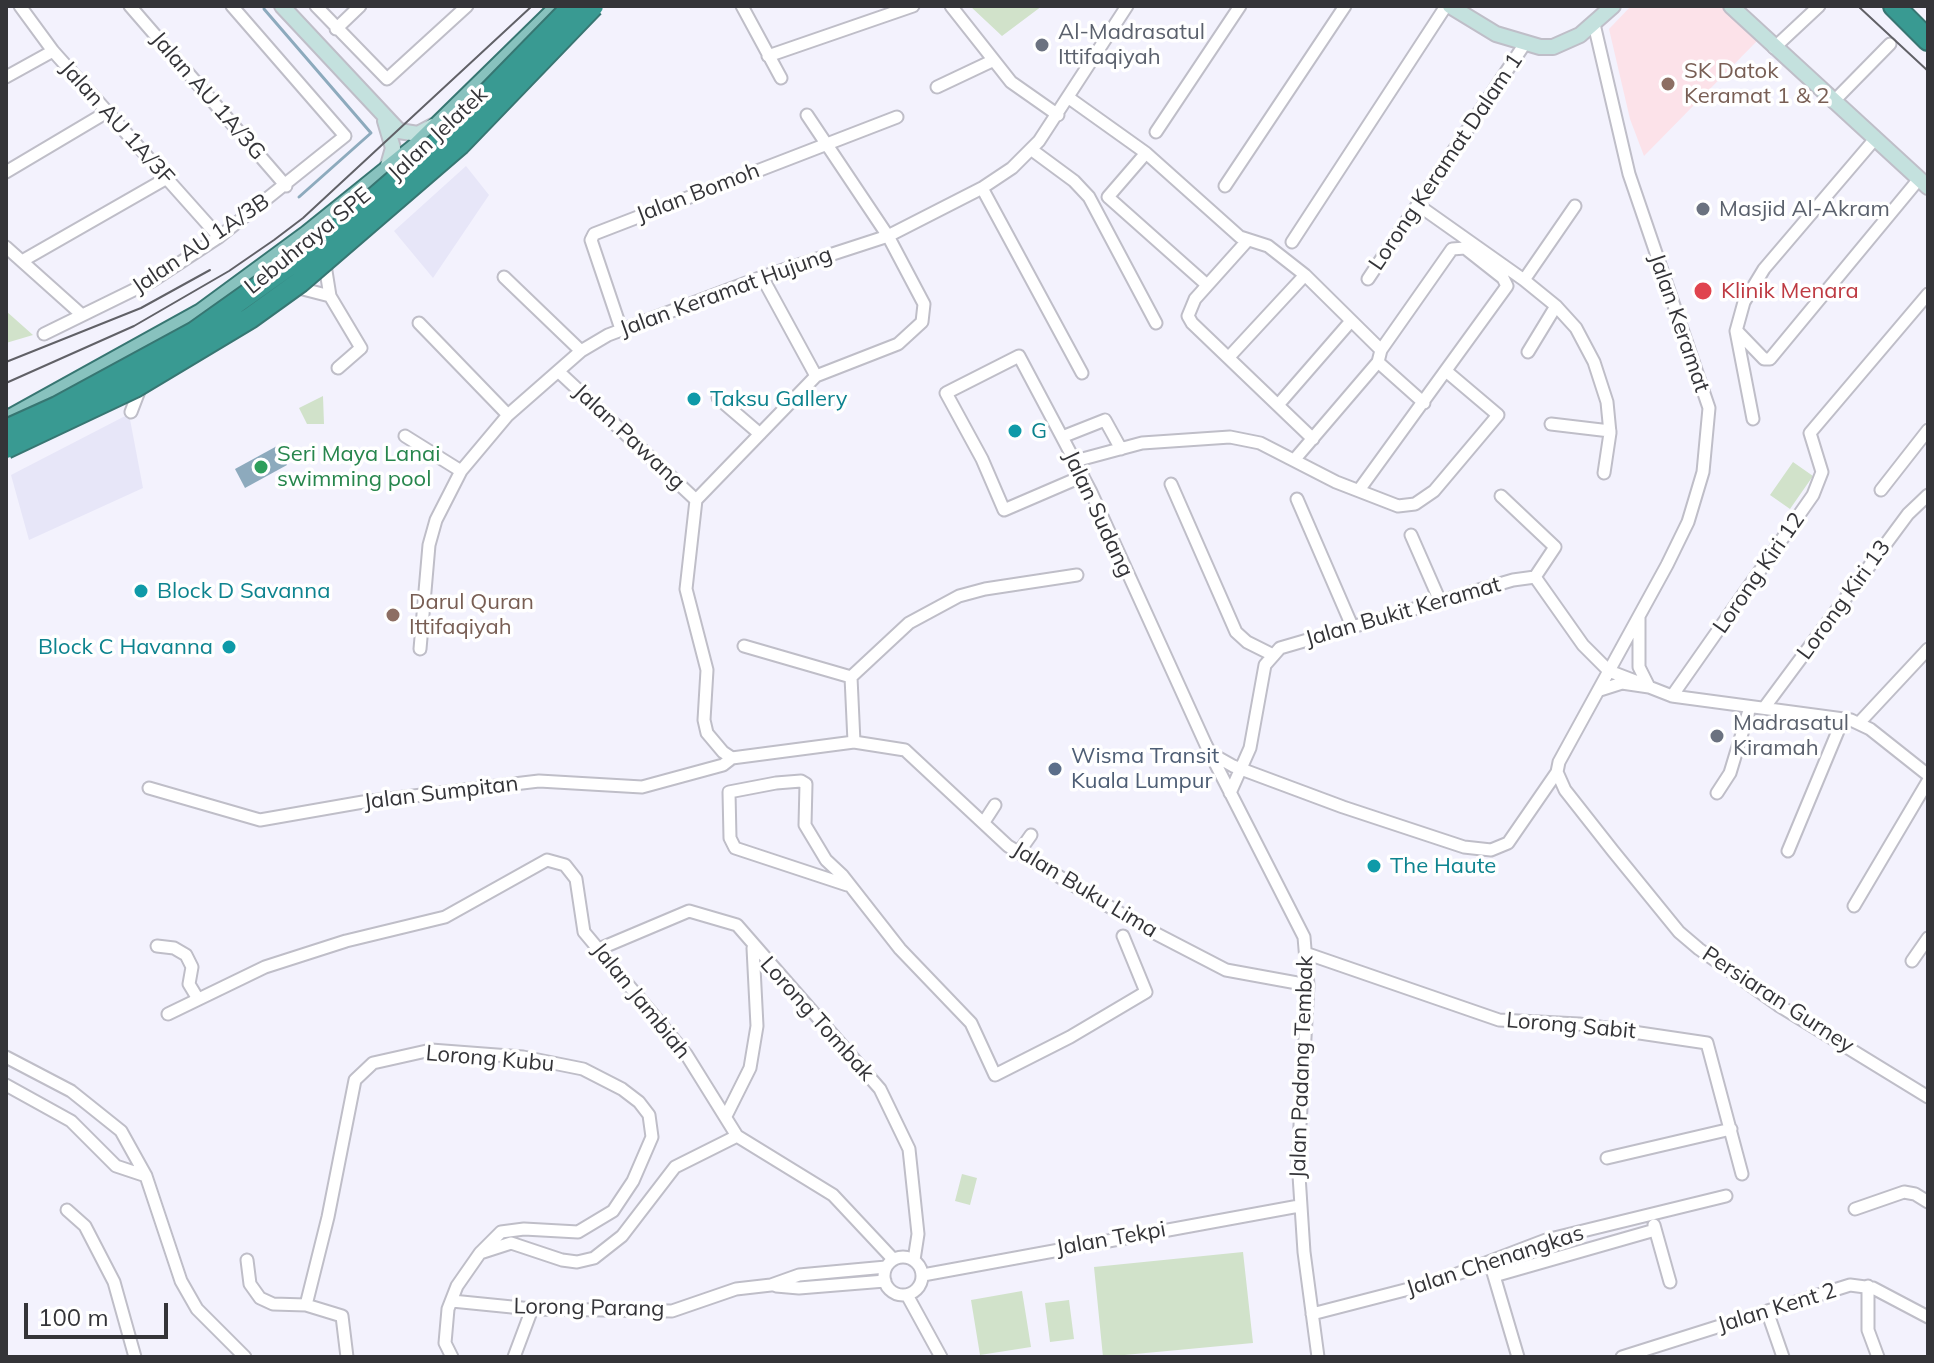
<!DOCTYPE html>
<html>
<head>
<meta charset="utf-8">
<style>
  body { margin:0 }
  #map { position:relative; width:1934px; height:1363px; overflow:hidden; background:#f3f2fd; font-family:Mulish,sans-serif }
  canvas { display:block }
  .frame { position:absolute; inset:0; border:8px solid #343438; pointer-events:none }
  .scale { position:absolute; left:24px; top:1303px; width:144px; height:36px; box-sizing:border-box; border:4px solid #343438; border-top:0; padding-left:10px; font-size:24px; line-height:28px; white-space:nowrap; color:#343438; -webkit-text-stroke:6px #fff; paint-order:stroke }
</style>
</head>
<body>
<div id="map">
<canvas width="1934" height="1363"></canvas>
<div class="frame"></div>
<div class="scale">100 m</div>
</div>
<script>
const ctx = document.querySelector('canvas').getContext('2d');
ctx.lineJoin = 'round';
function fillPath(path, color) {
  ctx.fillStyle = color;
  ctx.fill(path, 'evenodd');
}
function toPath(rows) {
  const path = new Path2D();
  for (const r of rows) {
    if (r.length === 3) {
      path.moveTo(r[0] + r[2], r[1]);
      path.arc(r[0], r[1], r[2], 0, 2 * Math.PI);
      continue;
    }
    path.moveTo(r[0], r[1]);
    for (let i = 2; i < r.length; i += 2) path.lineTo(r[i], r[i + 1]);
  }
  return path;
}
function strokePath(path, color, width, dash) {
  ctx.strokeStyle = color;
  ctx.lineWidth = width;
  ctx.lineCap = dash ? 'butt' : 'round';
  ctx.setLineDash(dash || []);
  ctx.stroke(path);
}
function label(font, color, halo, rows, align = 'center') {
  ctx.font = font + ' Mulish,sans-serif';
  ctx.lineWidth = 7;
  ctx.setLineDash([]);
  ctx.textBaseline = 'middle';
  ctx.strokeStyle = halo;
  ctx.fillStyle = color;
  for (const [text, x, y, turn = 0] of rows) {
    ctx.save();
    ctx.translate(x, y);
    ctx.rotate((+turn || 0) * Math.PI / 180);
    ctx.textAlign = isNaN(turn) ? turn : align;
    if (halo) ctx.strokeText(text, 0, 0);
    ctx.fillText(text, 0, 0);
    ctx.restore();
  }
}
const built = toPath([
  [466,166,489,195,433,278,394,231],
  [129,414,143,488,29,540,11,475]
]);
const education = toPath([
  [1631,6,1723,6,1757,41,1644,156,1630,119,1609,29]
]);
const green = toPath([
  [970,6,1042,6,1002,36],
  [6,311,33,335,6,343],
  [323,396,324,424,307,424,299,408],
  [1793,462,1813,476,1790,509,1770,495],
  [962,1174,977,1178,970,1205,955,1201],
  [1243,1252,1253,1343,1103,1357,1094,1267],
  [1022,1291,1031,1347,980,1355,971,1300],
  [1069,1300,1074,1339,1050,1342,1045,1303]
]);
const water = toPath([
  [277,446,287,465,245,488,235,469]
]);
const stream = toPath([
  [264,9,371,133,299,197]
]);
const street = toPath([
  [20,6,53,51,219,237],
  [130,6,286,186],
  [316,6,387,79,467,6],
  [742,6,781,78],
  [951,6,1011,82,1058,115],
  [336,29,360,6],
  [1774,48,1819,6],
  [768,56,913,6],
  [6,77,53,51],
  [937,87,992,61],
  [1069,98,1146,153,1108,197,1207,285],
  [1833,102,1890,44],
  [1156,132,1240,6],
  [1032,150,1074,181,1089,197,1156,323],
  [1146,153,1240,237,1268,246,1305,275,1381,350,1378,362,1424,403],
  [6,172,107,112],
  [1225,186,1345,6],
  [982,188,1082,373],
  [1418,205,1524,280,1556,306,1576,328,1594,362,1607,402,1610,433,1604,473],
  [1247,241,1195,299,1188,316,1192,323,1313,439],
  [1292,242,1446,6],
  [6,247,82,315],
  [22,261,167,178],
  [325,265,330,296,361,348,338,368],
  [504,277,581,351],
  [762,277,816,376],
  [1368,279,1524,45],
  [1524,280,1575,206],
  [295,287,330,296],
  [419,323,508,415],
  [621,329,591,240,594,234,897,117],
  [1737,331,1764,359,1770,359,1919,179],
  [44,334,152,281,219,237,345,136,232,6],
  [1528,352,1556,306],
  [1229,357,1305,275],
  [559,372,696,500],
  [718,398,760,434],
  [1278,405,1351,321],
  [131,412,141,386],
  [1753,419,1736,331,1744,302,1764,269,1874,140],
  [1551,424,1610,431],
  [405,436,461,471],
  [1062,437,1105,420,1121,449],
  [1295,459,1378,362],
  [1075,461,1142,443,1230,437,1260,443,1336,482,1398,506,1415,504,1434,491,1498,415,1446,371],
  [1083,476,1004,510,982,459,946,393,1019,356,1062,437,1091,492,1206,745,1304,937,1308,985,1298,1160,1304,1252,1318,1357],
  [1171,484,1236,632,1247,642,1273,655],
  [1359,490,1507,286,1503,278,1465,248,1452,249,1381,350],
  [1881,490,1928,430],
  [1501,496,1555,547,1535,577],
  [1297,499,1352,626],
  [696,500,686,589,707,670,704,720,707,733,723,752,732,758,854,742,905,750,1008,846,1145,928,1226,970,1308,985],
  [696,500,816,376,898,344,922,322,924,304,888,236,807,115],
  [1411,535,1440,601],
  [1535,577,1583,645,1609,671,1635,681],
  [1639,618,1639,667,1649,687],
  [744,646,851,677],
  [420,649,429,545,436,520,461,471,508,415,581,351,608,335,762,277,888,236,982,188,1012,168,1039,141,1127,6],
  [1600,690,1622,683,1649,687,1672,696,1851,720,1870,729,1928,775],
  [1672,696,1813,495,1822,472,1810,433,1928,294],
  [1764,708,1908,514,1928,495],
  [1859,723,1928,649],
  [854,742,851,677,909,623,959,596,985,589,1077,575],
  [1210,753,1233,766,1343,807,1464,847,1491,850,1508,843,1557,772,1559,762,1667,565,1688,522,1703,472,1709,408,1629,174,1594,24],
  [1557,772,1565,790,1613,851,1679,932,1699,949,1778,1005,1928,1097],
  [149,788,260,820,363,802,539,781,642,787,723,765,732,758],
  [1230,793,1250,748,1265,665,1280,648,1513,580,1535,577],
  [1717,793,1730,773,1750,707],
  [984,822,995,805],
  [1788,851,1843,719],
  [1019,852,1031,835],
  [847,885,735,848,730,838,729,792,776,783,801,781,806,784,805,825,826,860,842,875,900,949,971,1023,995,1075,1070,1037,1146,992,1123,936],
  [1854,906,1928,781],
  [157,946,174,948,186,955,192,967,189,984,198,999],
  [599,949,689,911,737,925,880,1089,909,1149,918,1234,914,1260],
  [1308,954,1499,1020,1579,1024,1707,1043,1742,1174],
  [1912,961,1928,938],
  [168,1014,265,967,346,941,445,917,547,860,565,865,576,879,584,932,686,1054,737,1136,833,1195,893,1259],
  [6,1057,71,1091,121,1131,146,1176,181,1281,197,1309,245,1357],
  [6,1085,71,1121,116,1166,146,1176],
  [726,1116,750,1068,757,1026,753,948],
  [1607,1158,1731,1129],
  [1855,1209,1904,1192,1915,1194,1928,1202],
  [67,1210,85,1226,114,1282,135,1357],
  [1654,1225,1670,1282],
  [903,1276,19],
  [247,1260,250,1284,260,1298,273,1304,306,1305,342,1316,347,1357],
  [1492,1269,1518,1357],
  [923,1275,1299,1206],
  [1494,1276,1655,1230],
  [776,1286,799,1288,885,1281],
  [1868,1286,1868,1330,1878,1357],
  [907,1295,941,1357],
  [452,1301,532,1309,672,1311,736,1289,771,1285,799,1275,886,1267],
  [306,1305,328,1217,355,1080,373,1063,431,1050,523,1057,583,1069,622,1089,639,1102,649,1115,652,1137,633,1181,613,1211,578,1232,524,1229,501,1232,480,1253],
  [1767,1311,1783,1357],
  [1312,1314,1436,1282,1546,1240,1726,1196],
  [452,1357,445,1343,448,1309,457,1286,480,1253,511,1243,562,1260,577,1262,594,1258,622,1236,675,1167,737,1136],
  [514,1357,532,1309],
  [1622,1357,1850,1285,1873,1288,1928,1317]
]);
const secondary = toPath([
  [282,6,399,131,418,134,433,126],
  [1450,6,1496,34,1540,47,1553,47,1580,35,1613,6],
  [1731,6,1928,187],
  [385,121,393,148,387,169]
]);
const primary = toPath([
  [6,420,201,312,307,234,415,147,559,6]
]);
const highway = toPath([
  [1894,6,1928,40]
]);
const tram = toPath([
  [1858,6,1928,71],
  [6,362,141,308,210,270],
  [6,383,134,326,229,271,274,240,303,218,532,6]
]);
const highwayBridge = toPath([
  [6,430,57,407,195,332,333,234,447,135,573,6],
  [6,448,135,387,250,318,300,282,459,145,593,6]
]);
const markers = [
  [1042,45,8,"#6b7280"],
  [1668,84,8,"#8d6e63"],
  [1703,209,8,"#6b7280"],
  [1703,291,10,"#e0444e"],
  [694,399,8,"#0f9aa8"],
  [1015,431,8,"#0f9aa8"],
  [261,467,8,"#2e9e5b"],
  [141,591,8,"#0f9aa8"],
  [393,615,8,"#8d6e63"],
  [229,647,8,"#0f9aa8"],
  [1717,736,8,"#6b7280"],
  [1055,769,8,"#5c6f8a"],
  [1374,866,8,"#0f9aa8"]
];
const worshipNames = [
  ["Al-Madrasatul",1058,32],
  ["Ittifaqiyah",1058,57],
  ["Masjid Al-Akram",1719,209],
  ["Madrasatul",1733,723],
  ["Kiramah",1733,748]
];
const educationNames = [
  ["SK Datok",1684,71],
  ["Keramat 1 & 2",1684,96],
  ["Darul Quran",409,602],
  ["Ittifaqiyah",409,627]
];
const streetNames = [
  ["Jalan AU 1A/3G",208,96,49],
  ["Jalan AU 1A/3F",117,123,48],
  ["Jalan Jelatek",438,134,-43],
  ["Lorong Keramat Dalam 1",1446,162,-56],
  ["Jalan Bomoh",698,193,-21],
  ["Lebuhraya SPE",308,241,-39],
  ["Jalan AU 1A/3B",201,244,-34],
  ["Jalan Keramat Hujung",726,292,-20],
  ["Jalan Keramat",1679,323,71],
  ["Jalan Pawang",629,437,43],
  ["Jalan Sudang",1098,514,65],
  ["Lorong Kiri 12",1759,573,-55],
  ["Lorong Kiri 13",1844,600,-54],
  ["Jalan Bukit Keramat",1403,612,-16],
  ["Jalan Sumpitan",441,793,-7],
  ["Jalan Buku Lima",1085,890,31],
  ["Persiaran Gurney",1778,1000,33],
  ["Jalan Jambiah",641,1001,51],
  ["Lorong Tombak",817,1019,48],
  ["Lorong Sabit",1571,1026,5],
  ["Lorong Kubu",490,1059,5],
  ["Jalan Padang Tembak",1302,1067,-88],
  ["Jalan Tekpi",1111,1239,-10],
  ["Jalan Chenangkas",1495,1261,-18],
  ["Lorong Parang",589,1308,1],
  ["Jalan Kent 2",1777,1308,-17]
];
const healthNames = [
  ["Klinik Menara",1721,291]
];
const cultureNames = [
  ["Taksu Gallery",710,399],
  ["G",1031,431],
  ["Block D Savanna",157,591],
  ["Block C Havanna",213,647,"right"],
  ["The Haute",1390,866]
];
const leisureNames = [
  ["Seri Maya Lanai",277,454],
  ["swimming pool",277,479]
];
const serviceNames = [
  ["Wisma Transit",1071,756],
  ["Kuala Lumpur",1071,781]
];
fillPath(built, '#e7e6f8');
fillPath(education, '#fce2e9');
fillPath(green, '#d1e2ca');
fillPath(water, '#8daabd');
strokePath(stream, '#8daabd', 3);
strokePath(street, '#bfbec8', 15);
strokePath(secondary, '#bfbec8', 18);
strokePath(primary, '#377672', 20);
strokePath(highway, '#377672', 24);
strokePath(street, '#fff', 11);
strokePath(secondary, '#c4e1de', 14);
strokePath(primary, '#88c2be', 16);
strokePath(highway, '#399a92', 20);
strokePath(tram, '#616167', 2);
strokePath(highwayBridge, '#377672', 24, []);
strokePath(highwayBridge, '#399a92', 20);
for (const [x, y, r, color] of markers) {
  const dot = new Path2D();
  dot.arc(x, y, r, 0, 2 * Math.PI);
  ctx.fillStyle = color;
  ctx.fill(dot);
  strokePath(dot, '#fff', 3);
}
label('22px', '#5b616d', '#fff', worshipNames, 'left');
label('22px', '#785e54', '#fff', educationNames, 'left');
label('22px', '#343438', '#fff', streetNames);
label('22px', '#be3a42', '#fff', healthNames, 'left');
label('22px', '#0d838f', '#fff', cultureNames, 'left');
label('22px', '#27864d', '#fff', leisureNames, 'left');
label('22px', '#4e5e75', '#fff', serviceNames, 'left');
</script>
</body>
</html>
